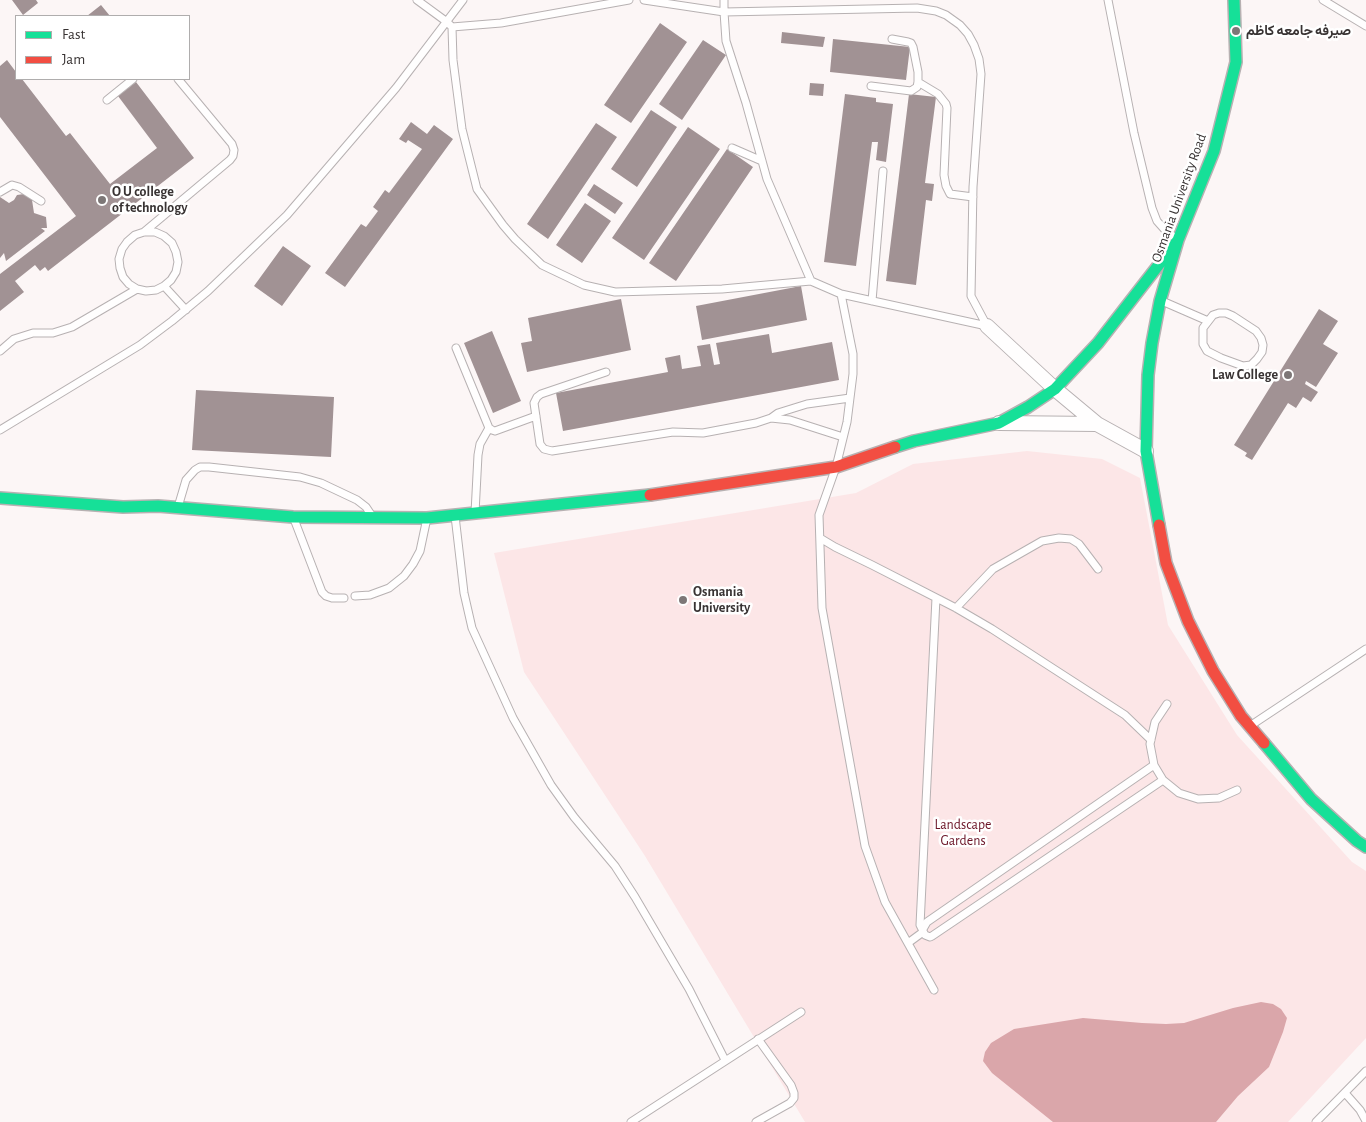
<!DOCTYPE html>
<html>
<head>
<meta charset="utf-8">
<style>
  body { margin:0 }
  #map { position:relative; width:1366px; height:1122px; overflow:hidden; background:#fcf6f6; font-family:"Alegreya Sans",sans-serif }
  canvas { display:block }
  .legend { position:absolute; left:15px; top:15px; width:175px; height:65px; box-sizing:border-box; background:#fff; border:1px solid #afadad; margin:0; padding:6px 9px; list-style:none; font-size:15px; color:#383333 }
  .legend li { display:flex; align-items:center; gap:10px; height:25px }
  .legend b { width:25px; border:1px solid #afadad }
</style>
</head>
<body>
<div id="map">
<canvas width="1366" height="1122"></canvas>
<ul class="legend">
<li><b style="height:6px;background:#16e098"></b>Fast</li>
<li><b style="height:6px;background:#f24e42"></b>Jam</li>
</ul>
</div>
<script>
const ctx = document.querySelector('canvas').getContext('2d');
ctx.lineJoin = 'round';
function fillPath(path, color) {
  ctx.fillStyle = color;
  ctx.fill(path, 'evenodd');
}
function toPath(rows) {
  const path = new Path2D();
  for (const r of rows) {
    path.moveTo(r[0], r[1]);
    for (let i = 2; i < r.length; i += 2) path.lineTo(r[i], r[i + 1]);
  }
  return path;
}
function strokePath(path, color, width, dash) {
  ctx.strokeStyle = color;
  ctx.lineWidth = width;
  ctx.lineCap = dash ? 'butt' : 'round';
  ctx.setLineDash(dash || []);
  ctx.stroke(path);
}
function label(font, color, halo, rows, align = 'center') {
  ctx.font = font + ' "Alegreya Sans",Vazirmatn,sans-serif';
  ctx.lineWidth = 5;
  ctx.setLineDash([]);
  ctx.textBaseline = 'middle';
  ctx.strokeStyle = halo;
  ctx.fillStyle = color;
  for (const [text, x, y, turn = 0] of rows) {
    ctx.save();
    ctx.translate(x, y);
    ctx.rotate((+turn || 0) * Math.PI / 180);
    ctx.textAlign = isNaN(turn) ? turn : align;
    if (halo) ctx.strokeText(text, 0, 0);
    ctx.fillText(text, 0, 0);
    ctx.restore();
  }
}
const green = toPath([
  [1027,451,1102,459,1140,478,1168,625,1237,735,1352,862,1366,871,1366,1038,1288,1122,805,1122,645,856,524,672,494,553,856,493,913,464]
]);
const water = toPath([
  [1261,1002,1273,1004,1281,1009,1287,1018,1283,1032,1269,1067,1238,1096,1216,1122,1053,1122,992,1073,983,1061,985,1052,991,1043,1014,1029,1083,1018,1142,1023,1166,1024,1184,1023,1233,1008]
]);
const building = toPath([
  [12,0,36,0,38,3,23,15],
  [101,5,110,16,87,16],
  [660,23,687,42,631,123,604,105],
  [782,32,825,37,823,47,781,43],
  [833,39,910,47,906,80,830,72],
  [703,40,726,55,682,120,659,104],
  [7,60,16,72,16,79,22,79,66,136,70,133,110,184,157,148,118,96,136,82,194,158,48,271,45,267,40,271,35,265,15,281,24,292,0,311,0,274,76,216,0,117,0,66],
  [810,83,824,84,823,96,809,95],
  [845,94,876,98,876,102,893,104,886,162,876,160,878,142,872,142,856,266,824,262],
  [909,94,936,97,925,183,934,184,932,201,926,200,916,285,886,281],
  [651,110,677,127,637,187,611,169],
  [411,122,427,134,434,125,453,139,345,287,325,273,361,224,366,227,378,211,373,207,385,190,389,193,422,149,408,140,406,143,399,139],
  [596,123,617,137,548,239,527,224],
  [688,127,720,149,644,260,612,238],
  [727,149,753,167,676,281,649,263],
  [594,184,623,203,615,214,587,195],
  [24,194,32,200,34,213,46,217,47,228,41,228,45,231,6,261,4,253,0,258,0,197,9,203,14,200,17,195],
  [585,203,611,221,582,263,556,245],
  [283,246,311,266,282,306,254,286],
  [801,286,807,320,702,340,696,306],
  [621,299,631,350,527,372,521,343,532,341,528,318],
  [1319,309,1338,321,1323,344,1338,353,1316,387,1306,381,1305,384,1318,392,1311,402,1303,397,1296,408,1288,403,1252,460,1245,456,1247,453,1234,445],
  [492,331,521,401,493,413,464,343],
  [769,334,772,353,832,342,839,380,563,431,556,393,668,372,665,358,680,355,682,369,701,366,697,346,710,344,714,365,720,364,716,343],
  [196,390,334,397,331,457,192,450]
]);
const lane = toPath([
  [417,0,447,22,452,27,453,60,462,129,477,189,503,225,515,239,542,265,584,285,615,292,722,289,811,281],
  [644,0,724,12,917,8,936,11,946,15,960,25,968,34,974,45,979,59,981,74,973,187,971,296,987,326,841,294,811,281,767,179,746,103,726,41,724,12,724,0],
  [1108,0,1134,133,1152,208,1157,221,1165,230,1178,240],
  [1323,0,1366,26],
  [452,27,501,23,629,0],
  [918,82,938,94,946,104,947,108,944,175,946,186,950,194,973,197],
  [871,86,911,91,917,87,918,82,918,72,913,47,911,43,908,42,892,39],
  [107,100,133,79],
  [732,148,762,161],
  [0,192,12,185,19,187,41,201],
  [144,232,230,160,233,156,234,150,232,144,178,79],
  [164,286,186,310],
  [841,294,853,354,853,374,847,422,836,467,819,515,822,608,865,846,885,902,934,990],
  [872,301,883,171],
  [1162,301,1208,321],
  [1219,313,1226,313,1233,316,1256,331,1261,338,1263,345,1262,352,1257,359,1251,365,1243,366,1221,358,1207,351,1203,344,1203,328,1213,315,1219,313],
  [456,348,489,428,492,430,495,431,536,416],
  [0,351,14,339,33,333,53,333,72,327,137,289,146,291,156,290,164,286,171,280,176,272,178,262,176,252,172,243,164,236,155,232,144,232,135,235,127,242,122,249,119,259,120,268,123,277,129,284,137,289],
  [606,372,541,394,537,397,534,403,540,444,544,449,552,451,673,432,703,433,756,423,771,418,790,420,843,437],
  [771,418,778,413,807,404,850,398],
  [0,430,140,345,172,321,208,291,287,215,396,88,463,0],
  [178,507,186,480,195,470,200,467,209,467,300,477,321,483,357,500,366,507,372,516],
  [475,513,478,455,480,444,489,428],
  [455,516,464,593,472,628,513,718,551,785,574,817,615,866,635,897,689,989,725,1060],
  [294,519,322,592,326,596,332,598,344,598],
  [820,538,835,547,872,565,956,608,992,629,1125,715,1151,740],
  [355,596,370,595,389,588,404,576,413,564,420,551,427,518],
  [936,598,920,925,925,935,930,937,932,936,1163,780],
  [956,608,993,569,1042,541,1059,538,1071,539,1079,544,1098,569],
  [1167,704,1155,722,1150,744,1154,765,1163,780,1179,793,1198,799,1219,798,1237,790],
  [1250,726,1366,649],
  [923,929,927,922,1154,765],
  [908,943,923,932],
  [1345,1093,1360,1110,1366,1121],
  [631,1122,801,1012],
  [756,1122,790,1103,794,1098,794,1093,791,1085,758,1039],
  [1316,1122,1366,1071]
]);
const street = toPath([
  [987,326,1055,389,1097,424],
  [999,423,1097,424,1146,451]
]);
const fast = toPath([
  [895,447,914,441,999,423,1028,407,1055,389,1098,343,1178,240],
  [0,498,123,507,158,506,293,517,427,518,650,495],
  [1159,525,1146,451,1148,375,1152,343,1160,301,1178,240,1214,151,1236,62,1234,0],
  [1264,743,1311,799,1357,841,1366,847]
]);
const jam = toPath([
  [650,495,836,467,895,447],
  [1159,525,1166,563,1188,621,1213,671,1241,716,1264,743]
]);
const markers = [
  [1236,31,5,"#7d7777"],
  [102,200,5,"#7d7777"],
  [1288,375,5,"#7d7777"],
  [683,600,5,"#7d7777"]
];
const poiNames = [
  ["صيرفه جامعه كاظم",1246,31],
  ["O U college",112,192],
  ["of technology",112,208],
  ["Law College",1278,375,"right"],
  ["Osmania",693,592],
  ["University",693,608]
];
const streetNames = [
  ["Osmania University Road",1179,198,-70]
];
const parkNames = [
  ["Landscape",963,825],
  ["Gardens",963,841]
];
fillPath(green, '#fce6e7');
fillPath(water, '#daa6aa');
fillPath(building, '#a19294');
strokePath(lane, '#b7b1b2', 9);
strokePath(street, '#b7b1b2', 16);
strokePath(fast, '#b7b1b2', 14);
strokePath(jam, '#b7b1b2', 14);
strokePath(lane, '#fffefe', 7);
strokePath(street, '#fffefe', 14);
strokePath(fast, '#16e098', 11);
strokePath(jam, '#f24e42', 11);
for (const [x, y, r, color] of markers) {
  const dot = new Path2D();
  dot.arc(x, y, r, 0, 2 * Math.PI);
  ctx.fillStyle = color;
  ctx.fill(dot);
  strokePath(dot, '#fff', 2);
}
label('bold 14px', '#383333', '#fff', poiNames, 'left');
label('14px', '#383333', '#fff', streetNames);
label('14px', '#6b1427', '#fff', parkNames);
</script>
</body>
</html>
